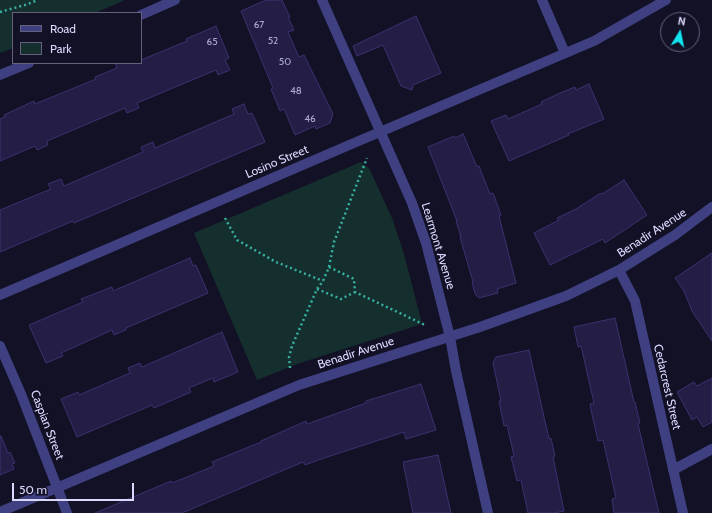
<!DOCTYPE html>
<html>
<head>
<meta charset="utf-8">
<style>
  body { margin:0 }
  #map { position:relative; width:712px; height:513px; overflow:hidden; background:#131126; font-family:Cabin,sans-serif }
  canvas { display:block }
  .legend { position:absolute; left:12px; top:12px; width:130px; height:52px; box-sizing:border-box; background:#131126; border:1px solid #63617c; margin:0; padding:5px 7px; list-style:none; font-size:12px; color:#dad8fd }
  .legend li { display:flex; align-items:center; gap:8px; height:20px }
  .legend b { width:20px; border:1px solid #63617c }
  .north { position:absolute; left:660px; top:12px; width:40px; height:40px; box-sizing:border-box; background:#131126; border:1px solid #63617c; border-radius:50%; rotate:10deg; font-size:11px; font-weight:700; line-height:16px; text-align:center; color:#dad8fd }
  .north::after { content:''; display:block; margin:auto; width:14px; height:18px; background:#11e6f0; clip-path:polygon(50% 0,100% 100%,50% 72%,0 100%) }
  .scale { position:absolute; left:12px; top:483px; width:122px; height:18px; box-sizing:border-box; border:2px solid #dad8fd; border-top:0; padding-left:5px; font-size:12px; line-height:14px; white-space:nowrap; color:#dad8fd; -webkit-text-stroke:3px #131126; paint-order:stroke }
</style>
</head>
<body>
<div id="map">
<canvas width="712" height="513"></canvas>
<ul class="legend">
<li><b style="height:5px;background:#3f4082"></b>Road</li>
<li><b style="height:11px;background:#142f2d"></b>Park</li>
</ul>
<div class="north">N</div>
<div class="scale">50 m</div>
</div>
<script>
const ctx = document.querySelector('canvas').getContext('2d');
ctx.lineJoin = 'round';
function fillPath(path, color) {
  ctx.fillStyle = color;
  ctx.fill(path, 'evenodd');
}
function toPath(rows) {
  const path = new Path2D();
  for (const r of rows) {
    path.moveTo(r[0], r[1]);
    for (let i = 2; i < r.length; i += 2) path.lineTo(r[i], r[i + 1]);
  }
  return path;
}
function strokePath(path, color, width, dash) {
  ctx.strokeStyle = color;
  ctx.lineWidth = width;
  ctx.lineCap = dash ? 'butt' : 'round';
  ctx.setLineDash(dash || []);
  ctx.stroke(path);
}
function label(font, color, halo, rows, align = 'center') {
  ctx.font = font + ' Cabin,sans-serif';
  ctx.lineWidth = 3;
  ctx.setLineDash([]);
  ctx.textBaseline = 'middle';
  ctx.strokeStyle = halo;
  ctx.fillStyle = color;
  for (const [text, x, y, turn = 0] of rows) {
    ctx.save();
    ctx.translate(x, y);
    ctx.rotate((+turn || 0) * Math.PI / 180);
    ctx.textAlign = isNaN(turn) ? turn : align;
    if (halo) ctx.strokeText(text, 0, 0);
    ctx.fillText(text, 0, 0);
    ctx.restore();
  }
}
const green = toPath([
  [0,0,125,0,95,13,13,13,13,48,0,53],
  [361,162,369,168,392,218,404,254,422,324,300,363,257,380,194,233]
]);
const building = toPath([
  [266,0,282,0,290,17,288,17,294,30,288,32,299,57,304,55,333,114,330,123,316,129,315,126,295,135,284,109,280,111,271,89,273,88,241,11,266,0],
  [416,16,441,73,413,85,412,90,401,86,383,45,357,56,353,46,416,16],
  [216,26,229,58,225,60,230,70,218,75,216,70,137,103,139,108,127,113,125,108,47,141,48,145,37,150,35,146,0,161,0,119,5,117,4,115,34,101,35,104,96,79,95,77,117,68,115,63,141,63,141,60,187,41,186,39,216,26],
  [589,84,604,119,568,134,569,135,509,161,491,121,506,115,508,119,542,104,541,102,560,93,575,87,576,90,589,84],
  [244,104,248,114,252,113,265,142,74,223,73,221,0,252,0,210,51,189,48,184,61,179,64,186,143,152,141,147,153,142,155,148,234,114,232,109,244,104],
  [463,134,477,167,479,166,490,194,493,193,501,215,499,216,516,283,497,289,498,293,479,298,475,294,472,282,473,282,460,237,461,237,456,221,457,221,428,147,454,136,455,138,463,134],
  [624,180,647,215,605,243,603,239,550,265,534,233,559,220,557,218,576,209,601,193,602,194,624,180],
  [712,253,712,341,692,311,684,291,675,278,712,253],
  [190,258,193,266,196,265,208,293,126,328,126,330,114,335,112,330,61,353,63,356,46,363,29,325,83,302,81,299,112,287,113,291,190,258],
  [615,318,634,402,635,402,640,423,638,424,659,513,614,513,612,499,616,498,603,440,598,441,593,419,590,404,594,403,581,346,578,347,574,327,615,318],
  [222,332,238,372,214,382,213,378,189,388,191,392,154,408,152,405,77,437,61,399,78,392,79,395,130,373,128,368,140,363,142,367,222,332],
  [529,350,549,439,551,438,555,456,553,457,564,511,554,513,528,513,521,480,517,481,511,457,514,456,507,425,504,426,499,401,501,401,493,363,496,357,529,350],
  [712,378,712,422,703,427,697,417,692,420,677,392,694,382,697,386,712,378],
  [421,384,436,430,406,439,404,432,321,459,305,465,303,462,182,513,95,513,171,481,172,483,214,466,212,462,261,442,261,441,306,421,307,424,366,403,366,401,421,384],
  [0,436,1,436,8,453,10,452,15,463,12,464,14,469,0,475,0,436],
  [438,455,451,513,413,513,403,462,438,455]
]);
const path = toPath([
  [0,12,25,5,38,0],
  [225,218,237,240,276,262,323,281],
  [329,267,354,279,355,292,425,325],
  [317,289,341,299,355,292],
  [290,368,289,357,292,346,317,289,323,281,329,267,334,242,367,158]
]);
const minor = toPath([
  [322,0,412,203,426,243,450,337,456,371,488,513],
  [542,0,565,53],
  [141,15,175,0],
  [0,75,29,63],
  [619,270,635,301,683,513],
  [0,295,354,143,594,41,666,0],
  [0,346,21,394,67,513],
  [673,470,712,449],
  [0,512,299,385,480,327,566,296,619,270,675,235,712,207]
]);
const numberNames = [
  ["67",259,25],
  ["52",273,41],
  ["65",212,42],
  ["50",285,62],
  ["48",296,91],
  ["46",310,119]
];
const streetNames = [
  ["Losino Street",277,162,-23],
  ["Benadir Avenue",652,233,-33],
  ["Learmont Avenue",438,246,73],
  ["Benadir Avenue",356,353,-18],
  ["Cedarcrest Street",667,387,77],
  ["Caspian Street",47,425,69]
];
fillPath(green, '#142f2d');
fillPath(building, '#241e46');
strokePath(building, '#3a3270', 1);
strokePath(path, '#38b1a3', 2.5, [2, 3]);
strokePath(minor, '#3f4082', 10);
label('10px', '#acaacf', null, numberNames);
label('12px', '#dad8fd', '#131126', streetNames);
</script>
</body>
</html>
